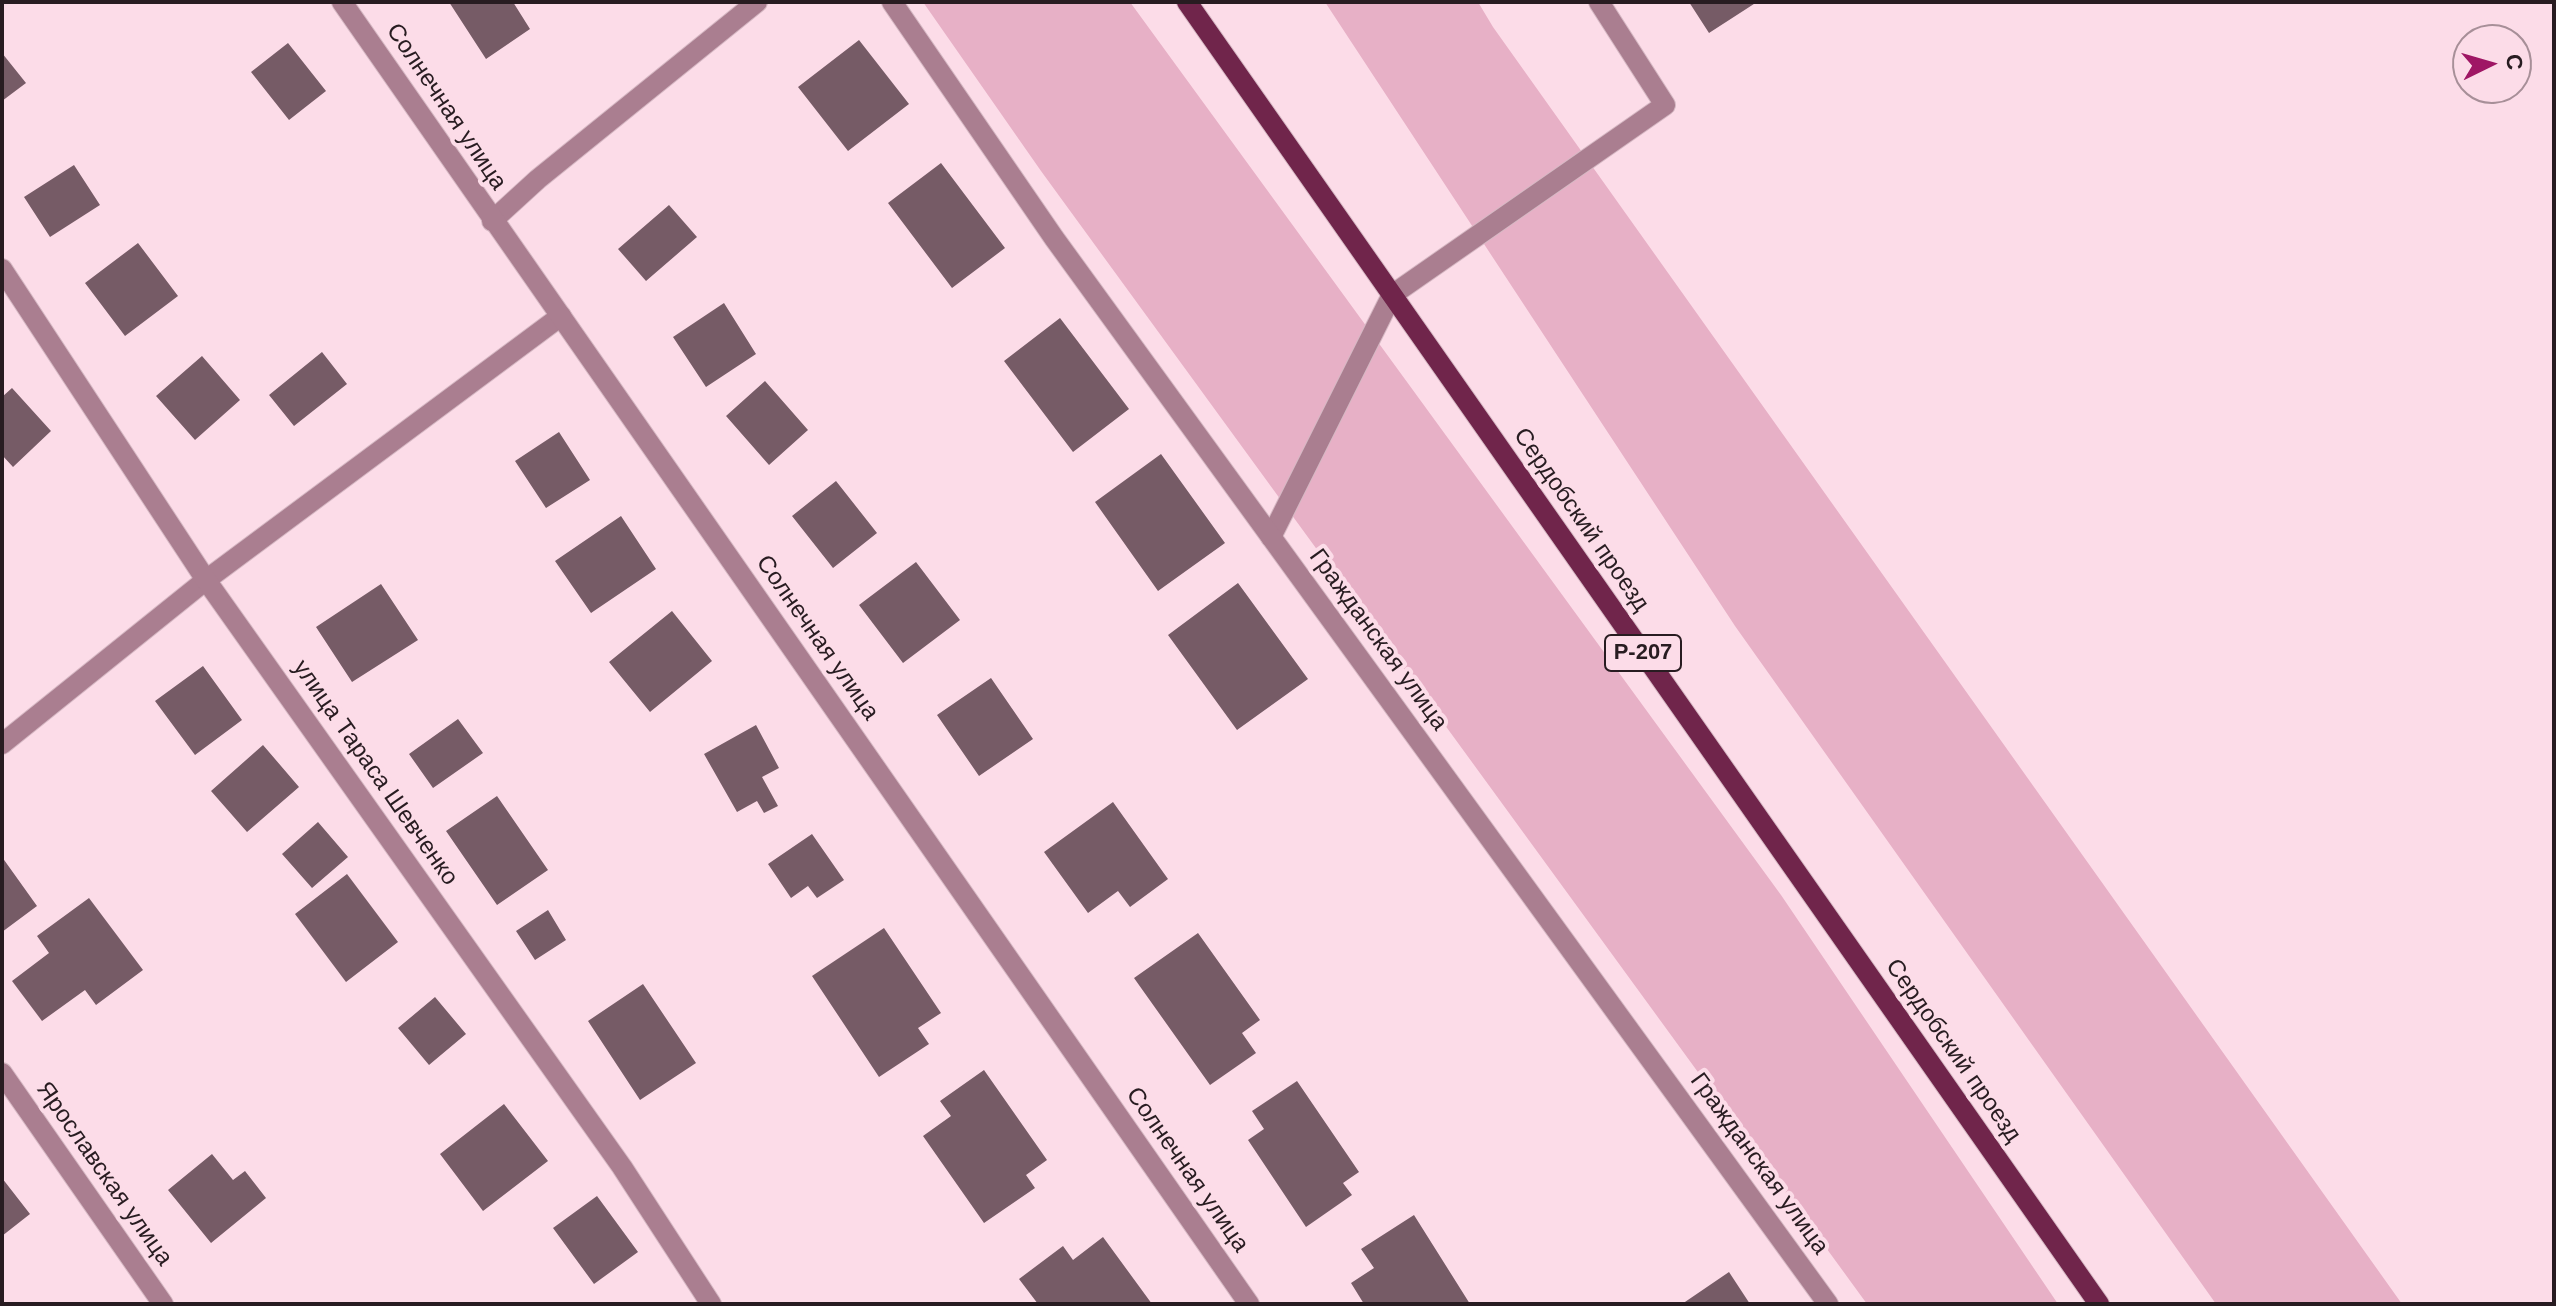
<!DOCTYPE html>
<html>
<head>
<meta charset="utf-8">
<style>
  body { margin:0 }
  #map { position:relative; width:2556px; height:1306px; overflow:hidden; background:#fcdce8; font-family:Helvetica,sans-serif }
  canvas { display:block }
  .frame { position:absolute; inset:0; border:4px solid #281c21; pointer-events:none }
  .north { position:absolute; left:2452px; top:24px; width:80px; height:80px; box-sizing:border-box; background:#fcdce8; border:2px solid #a78f98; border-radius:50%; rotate:85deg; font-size:22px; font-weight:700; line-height:32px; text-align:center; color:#281c21 }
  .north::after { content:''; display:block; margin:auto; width:28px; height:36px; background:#9f1765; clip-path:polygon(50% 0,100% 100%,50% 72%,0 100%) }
</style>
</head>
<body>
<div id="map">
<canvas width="2556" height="1306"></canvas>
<div class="frame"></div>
<div class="north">С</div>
</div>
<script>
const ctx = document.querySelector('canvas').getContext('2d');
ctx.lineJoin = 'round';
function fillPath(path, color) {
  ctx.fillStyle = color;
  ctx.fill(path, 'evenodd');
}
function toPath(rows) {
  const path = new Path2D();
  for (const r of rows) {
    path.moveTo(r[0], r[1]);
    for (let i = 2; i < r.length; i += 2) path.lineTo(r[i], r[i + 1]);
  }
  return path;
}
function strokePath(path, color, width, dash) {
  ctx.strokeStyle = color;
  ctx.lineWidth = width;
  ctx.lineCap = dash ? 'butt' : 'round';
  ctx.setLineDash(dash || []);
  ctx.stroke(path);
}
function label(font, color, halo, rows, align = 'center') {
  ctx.font = font + ' Helvetica,sans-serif';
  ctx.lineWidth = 8;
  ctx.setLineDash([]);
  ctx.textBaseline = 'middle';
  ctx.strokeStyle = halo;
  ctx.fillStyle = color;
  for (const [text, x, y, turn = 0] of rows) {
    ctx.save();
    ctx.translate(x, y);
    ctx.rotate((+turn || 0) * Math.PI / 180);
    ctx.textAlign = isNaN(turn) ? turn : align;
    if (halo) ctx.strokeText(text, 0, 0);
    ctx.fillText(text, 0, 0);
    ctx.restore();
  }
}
const green = toPath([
  [923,2,1130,2,1781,895,2058,1304,1867,1304,1041,171],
  [1325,2,1478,2,1493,27,2402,1304,2216,1304,1735,626]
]);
const building = toPath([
  [449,2,513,2,530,29,486,59],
  [1689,2,1757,2,1709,33],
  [859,40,909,104,848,151,798,87],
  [288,43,326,91,289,120,251,72],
  [2,53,26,83,2,101],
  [941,163,1005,248,952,288,888,203],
  [74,165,100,205,50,237,24,197],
  [669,205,697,237,646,281,618,249],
  [138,243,178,296,125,336,85,283],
  [724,303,756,354,706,387,673,337],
  [1060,318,1129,409,1073,452,1004,361],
  [322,352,347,384,294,426,269,395],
  [202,356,240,400,195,440,156,396],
  [765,381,808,430,769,465,726,416],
  [12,388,51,431,13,467,2,455,2,397],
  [559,432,590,480,546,508,515,461],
  [1161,454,1225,543,1158,591,1095,502],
  [836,481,877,533,833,568,792,516],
  [621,516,656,569,591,613,555,561],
  [916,562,960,620,903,663,859,605],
  [1238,583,1308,679,1237,730,1168,635],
  [381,584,418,640,352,682,316,627],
  [672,611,712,661,650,712,609,662],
  [203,666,242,720,195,755,155,701],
  [991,678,1033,739,979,776,937,715],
  [458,719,483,753,433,788,409,754],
  [756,725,779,768,762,777,778,806,764,813,757,801,737,812,704,754],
  [263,745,299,787,247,832,211,791],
  [497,796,548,870,497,905,446,831],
  [1113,802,1168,879,1130,907,1118,891,1088,913,1044,852],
  [318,822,348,857,312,888,282,854],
  [812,834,844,880,817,898,808,886,791,898,768,864],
  [2,857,37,906,2,932],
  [347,874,398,942,346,982,295,914],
  [89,898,143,970,96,1005,85,990,42,1021,12,981,49,953,37,936],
  [548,910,566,940,535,960,516,931],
  [884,928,941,1013,918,1028,929,1044,879,1077,812,976],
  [1198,933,1260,1020,1242,1033,1256,1053,1210,1085,1134,978],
  [643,984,696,1063,640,1100,588,1021],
  [435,997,466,1034,429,1065,398,1028],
  [984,1070,1047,1160,1026,1175,1035,1188,984,1223,923,1136,951,1116,940,1101],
  [1297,1081,1359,1172,1343,1183,1352,1195,1306,1227,1248,1140,1264,1129,1252,1111],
  [504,1104,548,1161,483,1211,440,1154],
  [212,1154,233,1180,245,1171,266,1198,211,1243,168,1190],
  [2,1178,30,1214,2,1236],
  [597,1196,638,1252,594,1284,553,1228],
  [1414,1215,1470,1304,1364,1304,1351,1283,1374,1268,1361,1249],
  [1103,1237,1152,1304,1038,1304,1019,1279,1063,1246,1073,1260],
  [1729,1272,1750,1304,1682,1304]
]);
const service = toPath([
  [492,221,538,179,757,2],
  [1271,537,1392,295,1665,105,1599,2],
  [2,744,206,580,561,316]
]);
const minor = toPath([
  [342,2,1249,1304],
  [892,2,1054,238,1828,1304],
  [2,269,206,580,622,1167,711,1304],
  [2,1073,163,1304]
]);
const primary = toPath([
  [1187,2,2099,1304]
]);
const shields = [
  [1643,653,76]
];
const shieldNames = [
  ["Р-207",1643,653]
];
const streetNames = [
  ["Солнечная улица",446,107,56],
  ["Сердобский проезд",1581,520,55],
  ["Солнечная улица",817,638,55],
  ["Гражданская улица",1378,640,54],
  ["улица Тараса Шевченко",375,773,55],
  ["Сердобский проезд",1953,1051,55],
  ["Гражданская улица",1759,1164,54],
  ["Солнечная улица",1187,1170,55],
  ["Ярославская улица",104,1174,55]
];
fillPath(green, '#e7b0c6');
fillPath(building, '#765b66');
strokePath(service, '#d6b9c4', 22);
strokePath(minor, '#d6b9c4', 22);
strokePath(primary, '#d6b9c4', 22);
strokePath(service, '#aa7e90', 20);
strokePath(minor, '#aa7e90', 20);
strokePath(primary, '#70254b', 20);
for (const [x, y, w] of shields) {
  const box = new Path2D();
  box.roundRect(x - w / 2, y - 18, w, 36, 6);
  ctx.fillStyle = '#fcdce8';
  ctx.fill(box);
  strokePath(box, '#281c21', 2);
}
label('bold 22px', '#281c21', null, shieldNames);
label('24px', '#281c21', '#fcdce8', streetNames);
</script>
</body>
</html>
